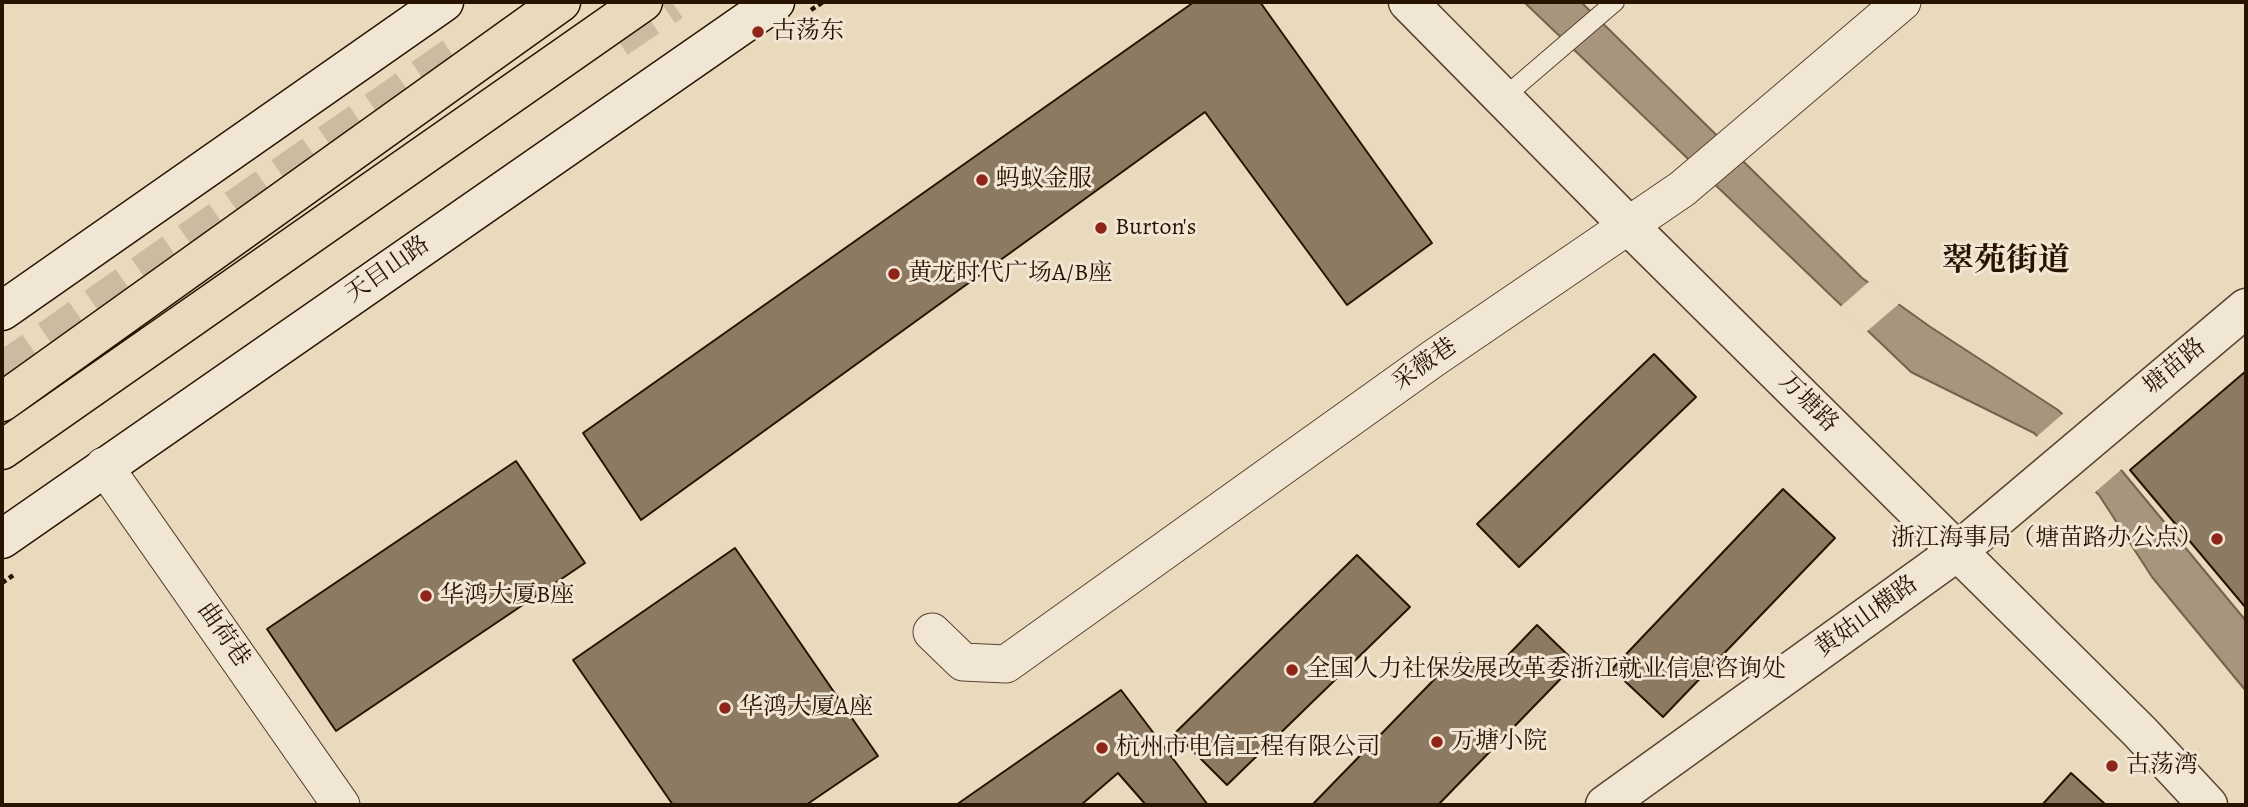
<!DOCTYPE html>
<html>
<head>
<meta charset="utf-8">
<style>
  body { margin:0 }
  #map { position:relative; width:2248px; height:807px; overflow:hidden; background:#e9d9bd; font-family:Alegreya,serif }
  canvas { display:block }
  .frame { position:absolute; inset:0; border:4px solid #271300; pointer-events:none }
</style>
</head>
<body>
<div id="map">
<canvas width="2248" height="807"></canvas>
<div class="frame"></div>
</div>
<script>
const ctx = document.querySelector('canvas').getContext('2d');
ctx.lineJoin = 'round';
function fillPath(path, color) {
  ctx.fillStyle = color;
  ctx.fill(path, 'evenodd');
}
function toPath(rows) {
  const path = new Path2D();
  for (const r of rows) {
    path.moveTo(r[0], r[1]);
    for (let i = 2; i < r.length; i += 2) path.lineTo(r[i], r[i + 1]);
  }
  return path;
}
function strokePath(path, color, width, dash) {
  ctx.strokeStyle = color;
  ctx.lineWidth = width;
  ctx.lineCap = dash ? 'butt' : 'round';
  ctx.setLineDash(dash || []);
  ctx.stroke(path);
}
function label(font, color, halo, rows, align = 'center') {
  ctx.font = font + ' Alegreya,"Noto Serif SC",serif';
  ctx.lineWidth = 6;
  ctx.setLineDash([]);
  ctx.textBaseline = 'middle';
  ctx.strokeStyle = halo;
  ctx.fillStyle = color;
  for (const [text, x, y, turn = 0] of rows) {
    ctx.save();
    ctx.translate(x, y);
    ctx.rotate((+turn || 0) * Math.PI / 180);
    ctx.textAlign = isNaN(turn) ? turn : align;
    if (halo) ctx.strokeText(text, 0, 0);
    ctx.fillText(text, 0, 0);
    ctx.restore();
  }
}
const water = toPath([
  [1524,2,1581,2,1862,278,1929,326,2058,410,2122,471,2246,621,2246,691,2152,577,2099,495,2034,433,1911,372,1524,2]
]);
const pier = toPath([
  [1871,280,1901,302,1865,333,1839,308],
  [2065,412,2123,468,2093,494,2035,438]
]);
const building = toPath([
  [1194,2,1260,2,1432,243,1347,305,1205,112,641,520,583,433,1194,2],
  [1654,354,1696,397,1519,567,1477,524,1654,354],
  [2246,371,2246,608,2130,470,2246,371],
  [516,461,585,563,336,731,267,629,516,461],
  [1783,489,1835,538,1663,717,1612,669,1783,489],
  [735,548,878,756,806,805,673,805,573,660,735,548],
  [1357,555,1410,607,1227,785,1175,733,1357,555],
  [1537,625,1576,663,1438,805,1312,805,1460,653,1486,678,1537,625],
  [1121,690,1208,805,956,805,1121,690],
  [1118,773,1146,805,1081,805,1118,773],
  [2071,773,2106,805,2042,805,2071,773]
]);
const trunkTunnel = toPath([
  [617,39,672,2],
  [2,372,455,55]
]);
const path = toPath([
  [811,10,823,2],
  [2,583,15,574]
]);
const service = toPath([
  [1503,98,1615,2]
]);
const minor = toPath([
  [104,466,341,805],
  [932,632,963,662,1006,664,1434,358,1682,189,1902,2]
]);
const tertiary = toPath([
  [1408,2,1629,226,2140,732,2208,805],
  [1605,805,1958,551,2246,308]
]);
const secondary = toPath([
  [2,311,444,2],
  [2,539,775,2]
]);
const primary = toPath([
  [2,402,561,2],
  [2,450,643,2]
]);
const markers = [
  [758,32,7,"#8f2418"],
  [982,180,7,"#8f2418"],
  [1101,228,7,"#8f2418"],
  [894,274,7,"#8f2418"],
  [2217,539,7,"#8f2418"],
  [426,596,7,"#8f2418"],
  [1292,670,7,"#8f2418"],
  [725,708,7,"#8f2418"],
  [1437,742,7,"#8f2418"],
  [1102,748,7,"#8f2418"],
  [2112,766,7,"#8f2418"]
];
const poiNames = [
  ["古荡东",772,32],
  ["蚂蚁金服",996,180],
  ["Burton's",1115,228],
  ["黄龙时代广场A/B座",908,274],
  ["浙江海事局（塘苗路办公点）",2203,539,"right"],
  ["华鸿大厦B座",440,596],
  ["全国人力社保发展改革委浙江就业信息咨询处",1306,670],
  ["华鸿大厦A座",739,708],
  ["万塘小院",1451,742],
  ["杭州市电信工程有限公司",1116,748],
  ["古荡湾",2126,766]
];
const streetNames = [
  ["天目山路",388,270,-35],
  ["采薇巷",1425,365,-35],
  ["塘苗路",2175,367,-40],
  ["万塘路",1808,403,45],
  ["黄姑山横路",1867,617,-36],
  ["曲荷巷",223,635,55]
];
const districtNames = [
  ["翠苑街道",2006,262]
];
fillPath(water, '#a7967d');
strokePath(water, '#74624b', 2);
fillPath(pier, '#e9d9bd');
fillPath(building, '#8c7a62');
strokePath(building, '#271300', 2);
strokePath(trunkTunnel, '#ccbba1', 38, [38, 19]);
strokePath(service, '#58442f', 20);
strokePath(minor, '#58442f', 39);
strokePath(tertiary, '#58442f', 41);
strokePath(secondary, '#271300', 41);
strokePath(primary, '#271300', 41);
strokePath(path, '#271300', 4.5, [5, 3.5]);
strokePath(service, '#f1e6d4', 18);
strokePath(minor, '#f1e6d4', 37);
strokePath(tertiary, '#f1e6d4', 38);
strokePath(secondary, '#f1e6d4', 38);
strokePath(primary, '#e9d9bd', 38);
for (const [x, y, r, color] of markers) {
  const dot = new Path2D();
  dot.arc(x, y, r, 0, 2 * Math.PI);
  ctx.fillStyle = color;
  ctx.fill(dot);
  strokePath(dot, '#f1e6d4', 2.5);
}
label('24px', '#271300', '#f1e6d4', poiNames, 'left');
label('24px', '#271300', '#f1e6d4', streetNames);
label('bold 32px', '#271300', '#f1e6d4', districtNames);
</script>
</body>
</html>
